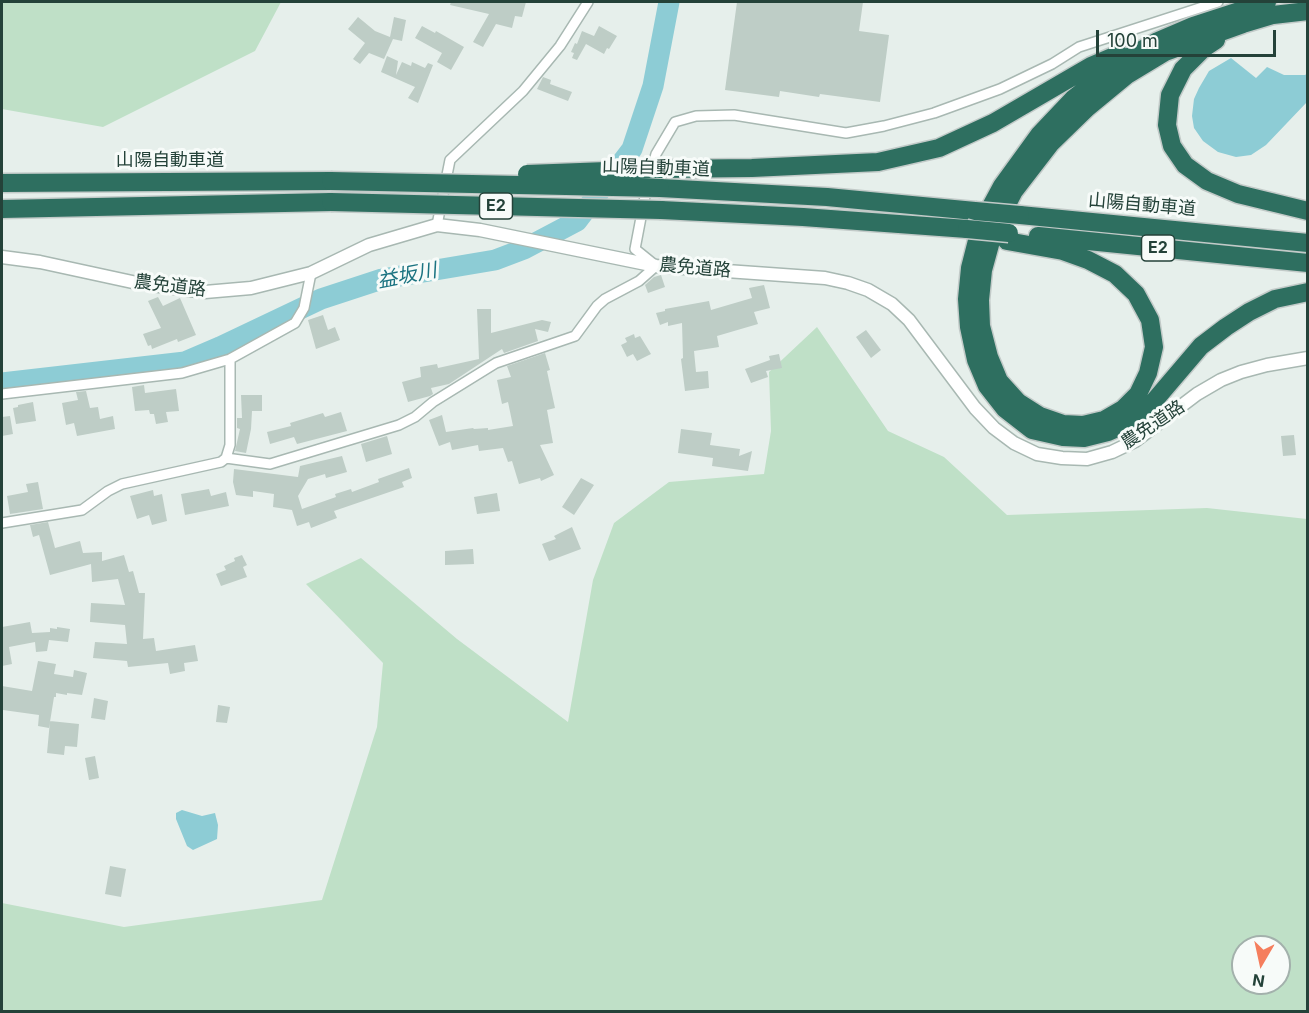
<!DOCTYPE html>
<html>
<head>
<meta charset="utf-8">
<style>
  body { margin:0 }
  #map { position:relative; width:1309px; height:1013px; overflow:hidden; background:#e6efeb; font-family:Inter,sans-serif }
  canvas { display:block }
  .frame { position:absolute; inset:0; border:3px solid #244239; pointer-events:none }
  .north { position:absolute; left:1231px; top:935px; width:60px; height:60px; box-sizing:border-box; background:#f7fbf9; border:2px solid #a3b1ac; border-radius:50%; rotate:189deg; font-size:16px; font-weight:700; line-height:24px; text-align:center; color:#244239 }
  .north::after { content:''; display:block; margin:auto; width:21px; height:27px; background:#f57e5d; clip-path:polygon(50% 0,100% 100%,50% 72%,0 100%) }
  .scale { position:absolute; left:1096px; top:30px; width:180px; height:27px; box-sizing:border-box; border:3px solid #244239; border-top:0; padding-left:8px; font-size:18px; line-height:21px; white-space:nowrap; color:#244239; -webkit-text-stroke:4px #f7fbf9; paint-order:stroke }
</style>
</head>
<body>
<div id="map">
<canvas width="1309" height="1013"></canvas>
<div class="frame"></div>
<div class="north">N</div>
<div class="scale">100 m</div>
</div>
<script>
const ctx = document.querySelector('canvas').getContext('2d');
ctx.lineJoin = 'round';
function fillPath(path, color) {
  ctx.fillStyle = color;
  ctx.fill(path, 'evenodd');
}
function toPath(rows) {
  const path = new Path2D();
  for (const r of rows) {
    path.moveTo(r[0], r[1]);
    for (let i = 2; i < r.length; i += 2) path.lineTo(r[i], r[i + 1]);
  }
  return path;
}
function strokePath(path, color, width, dash) {
  ctx.strokeStyle = color;
  ctx.lineWidth = width;
  ctx.lineCap = dash ? 'butt' : 'round';
  ctx.setLineDash(dash || []);
  ctx.stroke(path);
}
function label(font, color, halo, rows, align = 'center') {
  ctx.font = font + ' Inter,"Noto Sans JP",sans-serif';
  ctx.lineWidth = 6;
  ctx.setLineDash([]);
  ctx.textBaseline = 'middle';
  ctx.strokeStyle = halo;
  ctx.fillStyle = color;
  for (const [text, x, y, turn = 0] of rows) {
    ctx.save();
    ctx.translate(x, y);
    ctx.rotate((+turn || 0) * Math.PI / 180);
    ctx.textAlign = isNaN(turn) ? turn : align;
    if (halo) ctx.strokeText(text, 0, 0);
    ctx.fillText(text, 0, 0);
    ctx.restore();
  }
}
const green = toPath([
  [2,2,281,2,255,51,103,127,2,109],
  [817,327,888,431,944,457,1007,515,1207,508,1307,519,1307,1011,2,1011,2,903,124,927,322,900,377,727,383,663,306,584,361,558,457,639,568,722,593,580,614,523,669,482,764,474,771,431,769,372],
  [1243,947,1279,947,1279,983,1243,983]
]);
const water = toPath([
  [1231,58,1256,78,1267,67,1284,75,1305,75,1308,73,1307,102,1266,145,1251,155,1236,157,1218,152,1203,141,1194,128,1192,116,1194,99,1199,88,1209,71],
  [182,810,202,816,215,813,218,825,217,839,193,850,187,846,176,819,176,813]
]);
const river = toPath([
  [2,383,185,362,220,347,321,299,382,279,495,260,524,249,577,221,632,149,653,86,669,2]
]);
const building = toPath([
  [451,2,526,2,522,17,515,16,512,28,496,24,483,47,473,42,489,14,450,5],
  [737,2,863,2,859,31,889,35,880,102,820,94,819,97,780,91,779,97,725,90],
  [358,17,375,31,390,37,394,17,406,20,402,41,393,39,384,59,369,53,360,64,353,59,365,43,348,29],
  [422,26,435,33,436,31,464,47,451,70,437,62,442,53,415,38],
  [599,26,617,36,609,49,607,48,604,54,586,44,577,60,572,58,574,53,571,52,575,43,577,44,582,31,594,36],
  [387,56,398,61,396,75,402,62,411,66,412,62,425,68,428,63,433,65,418,103,408,98,415,87,381,72],
  [543,77,551,80,550,84,572,92,568,101,537,89],
  [661,275,665,287,648,293,645,285,654,277],
  [764,285,770,308,754,312,758,324,717,336,719,347,694,351,696,372,708,371,709,388,685,391,681,359,683,358,682,323,668,326,668,322,660,325,656,313,665,311,665,309,709,301,711,310,752,298,749,288],
  [158,297,163,306,180,298,196,335,178,342,177,339,152,349,151,345,148,346,143,334,161,328,148,301],
  [477,309,491,309,491,333,542,320,551,322,548,332,535,329,538,341,504,353,502,349,449,384,431,388,433,394,430,396,408,402,402,382,421,377,420,367,437,364,438,368,479,359],
  [323,315,328,330,335,327,340,340,316,349,308,320],
  [866,330,881,350,871,358,856,337],
  [634,334,635,338,640,336,651,354,637,361,633,354,627,357,621,345,627,342,625,338],
  [545,353,550,370,547,371,555,408,547,410,553,443,540,445,554,475,541,481,540,478,519,484,512,461,508,462,503,448,479,451,478,445,452,450,450,442,439,446,429,420,442,415,446,432,473,428,474,429,488,428,488,430,513,426,508,402,502,404,497,380,511,377,507,366],
  [779,354,782,368,766,371,768,377,751,383,745,369,770,360,769,356],
  [144,385,145,393,176,389,179,411,166,412,168,422,156,424,154,414,150,414,149,410,135,411,132,387],
  [86,391,90,408,98,407,100,419,113,416,115,429,77,436,74,423,66,425,62,403,78,400,76,392],
  [241,395,262,395,262,411,252,411,251,429,246,453,235,451,240,429,237,428,237,418,242,418],
  [33,402,36,421,16,424,13,408,18,407,18,405],
  [341,412,347,431,297,444,294,437,270,444,267,432,291,426,290,423,323,413,325,417],
  [10,416,13,434,2,436,2,417],
  [681,429,712,433,710,445,740,449,739,456,752,451,748,471,712,466,713,458,678,453],
  [1294,435,1296,455,1283,456,1281,436],
  [387,436,392,454,366,462,361,444],
  [342,456,347,472,326,478,325,474,308,479,298,496,302,509,336,497,335,494,351,489,352,492,379,482,378,479,409,468,412,478,402,482,404,487,334,511,337,518,311,528,309,522,297,526,292,510,273,507,274,494,253,491,253,497,236,495,233,482,234,469,298,477,300,466],
  [581,478,594,485,574,515,562,507],
  [38,482,43,509,10,514,7,496,28,492,26,484],
  [209,489,211,496,226,492,229,506,185,515,181,494],
  [153,490,154,496,162,494,167,521,152,525,149,515,137,519,130,496],
  [497,493,500,511,477,514,474,497],
  [48,522,55,548,80,541,83,553,102,552,102,561,124,555,129,572,133,571,139,593,145,593,143,639,154,638,156,651,195,645,198,661,184,663,185,671,170,674,168,663,128,667,127,661,93,658,95,642,127,644,125,625,90,622,91,603,125,605,118,579,92,582,91,564,50,575,39,535,33,537,30,525],
  [572,527,581,549,549,561,542,544,556,539,554,536],
  [473,549,474,564,445,565,445,551],
  [242,555,247,565,243,567,247,577,221,586,216,574,226,570,224,566,235,561,234,558],
  [30,622,32,633,50,632,50,628,57,629,57,627,70,629,68,642,49,640,47,651,36,652,35,642,9,647,12,664,2,666,2,627],
  [38,661,56,664,54,674,73,677,74,670,87,673,82,695,67,693,67,695,56,693,56,697,54,697,49,728,38,726,39,715,3,710,3,705,2,704,2,686,32,691],
  [94,698,108,701,105,720,91,718],
  [218,705,230,707,227,723,216,722],
  [50,721,79,724,77,747,65,746,64,755,47,753],
  [95,756,99,778,89,780,85,758],
  [110,866,126,869,121,897,105,894]
]);
const minor = toPath([
  [651,172,656,154,675,122,696,116,734,115,846,133,884,126,934,113,1000,89,1052,64,1079,47,1218,2],
  [437,225,450,160,523,91,560,46,588,2],
  [2,394,182,373,230,359],
  [226,458,270,464,399,425,415,417,433,402,496,363,575,336,597,306,605,299,639,281,656,266,635,249,647,186],
  [2,523,82,510,108,491,122,484,221,462,226,458,230,445,230,359,295,323,304,308,311,273]
]);
const tertiary = toPath([
  [2,257,40,262,137,283,205,292,251,288,311,273,369,245,437,225,480,230,656,266,825,278,848,283,868,290,892,304,909,320,975,408,994,428,1014,443,1037,454,1062,458,1087,459,1112,452,1135,441,1197,394,1221,380,1241,372,1267,365,1308,358]
]);
const motorway = toPath([
  [1267,2,1193,26,1158,41,1120,62,1074,98,1039,135,1002,186,981,225,970,268,967,299,969,327,976,360,987,386,1005,409,1032,430,1063,437,1084,438,1108,432,1128,423,1149,407,1201,346,1226,327,1249,312,1275,299,1308,292],
  [1216,40,1204,48,1183,69,1170,95,1167,125,1172,146,1185,165,1207,181,1238,194,1308,211],
  [660,169,752,168,878,162,939,148,993,123,1091,66,1119,54],
  [2,183,331,181],
  [660,188,827,197,975,211],
  [2,209,331,202],
  [661,210,803,217,967,229],
  [1020,215,1308,243],
  [1038,236,1308,263],
  [1007,241,1063,251,1088,260,1115,274,1136,294,1150,320,1154,347,1148,373,1138,394,1123,409,1104,420,1083,425,1063,424,1040,416,1018,402,999,381,989,357,981,326,980,300,983,270,994,230,1014,191,1051,143,1087,108,1127,75,1165,52,1243,24,1273,15,1308,11]
]);
const motorwayBridge = toPath([
  [527,174,660,169],
  [331,181,660,188],
  [331,202,661,210],
  [975,211,1020,215],
  [967,229,1009,233]
]);
const shields = [
  [496,206,33],
  [1158,248,33]
];
const shieldNames = [
  ["E2",496,206],
  ["E2",1158,248]
];
const streetNames = [
  ["山陽自動車道",170,161],
  ["山陽自動車道",656,168,2],
  ["山陽自動車道",1142,205,5],
  ["農免道路",695,268,5],
  ["農免道路",170,286,7],
  ["農免道路",1153,425,-34]
];
const waterNames = [
  ["益坂川",407,276,-11]
];
fillPath(green, '#bfe0c7');
fillPath(water, '#8dccd5');
strokePath(river, '#8dccd5', 21);
fillPath(building, '#becdc6');
strokePath(minor, '#a8b8b2', 12);
strokePath(tertiary, '#a8b8b2', 15);
strokePath(motorway, '#c2cac8', 21);
strokePath(minor, '#fff', 9);
strokePath(tertiary, '#fff', 12);
strokePath(motorway, '#2e6f60', 18);
strokePath(motorwayBridge, '#c2cac8', 21, []);
strokePath(motorwayBridge, '#2e6f60', 18);
for (const [x, y, w] of shields) {
  const box = new Path2D();
  box.roundRect(x - w / 2, y - 13, w, 26, 4.5);
  ctx.fillStyle = '#f7fbf9';
  ctx.fill(box);
  strokePath(box, '#244239', 1.5);
}
label('bold 16px', '#244239', null, shieldNames);
label('18px', '#244239', '#f7fbf9', streetNames);
label('italic 20px', '#1b7381', '#f7fbf9', waterNames);
</script>
</body>
</html>
